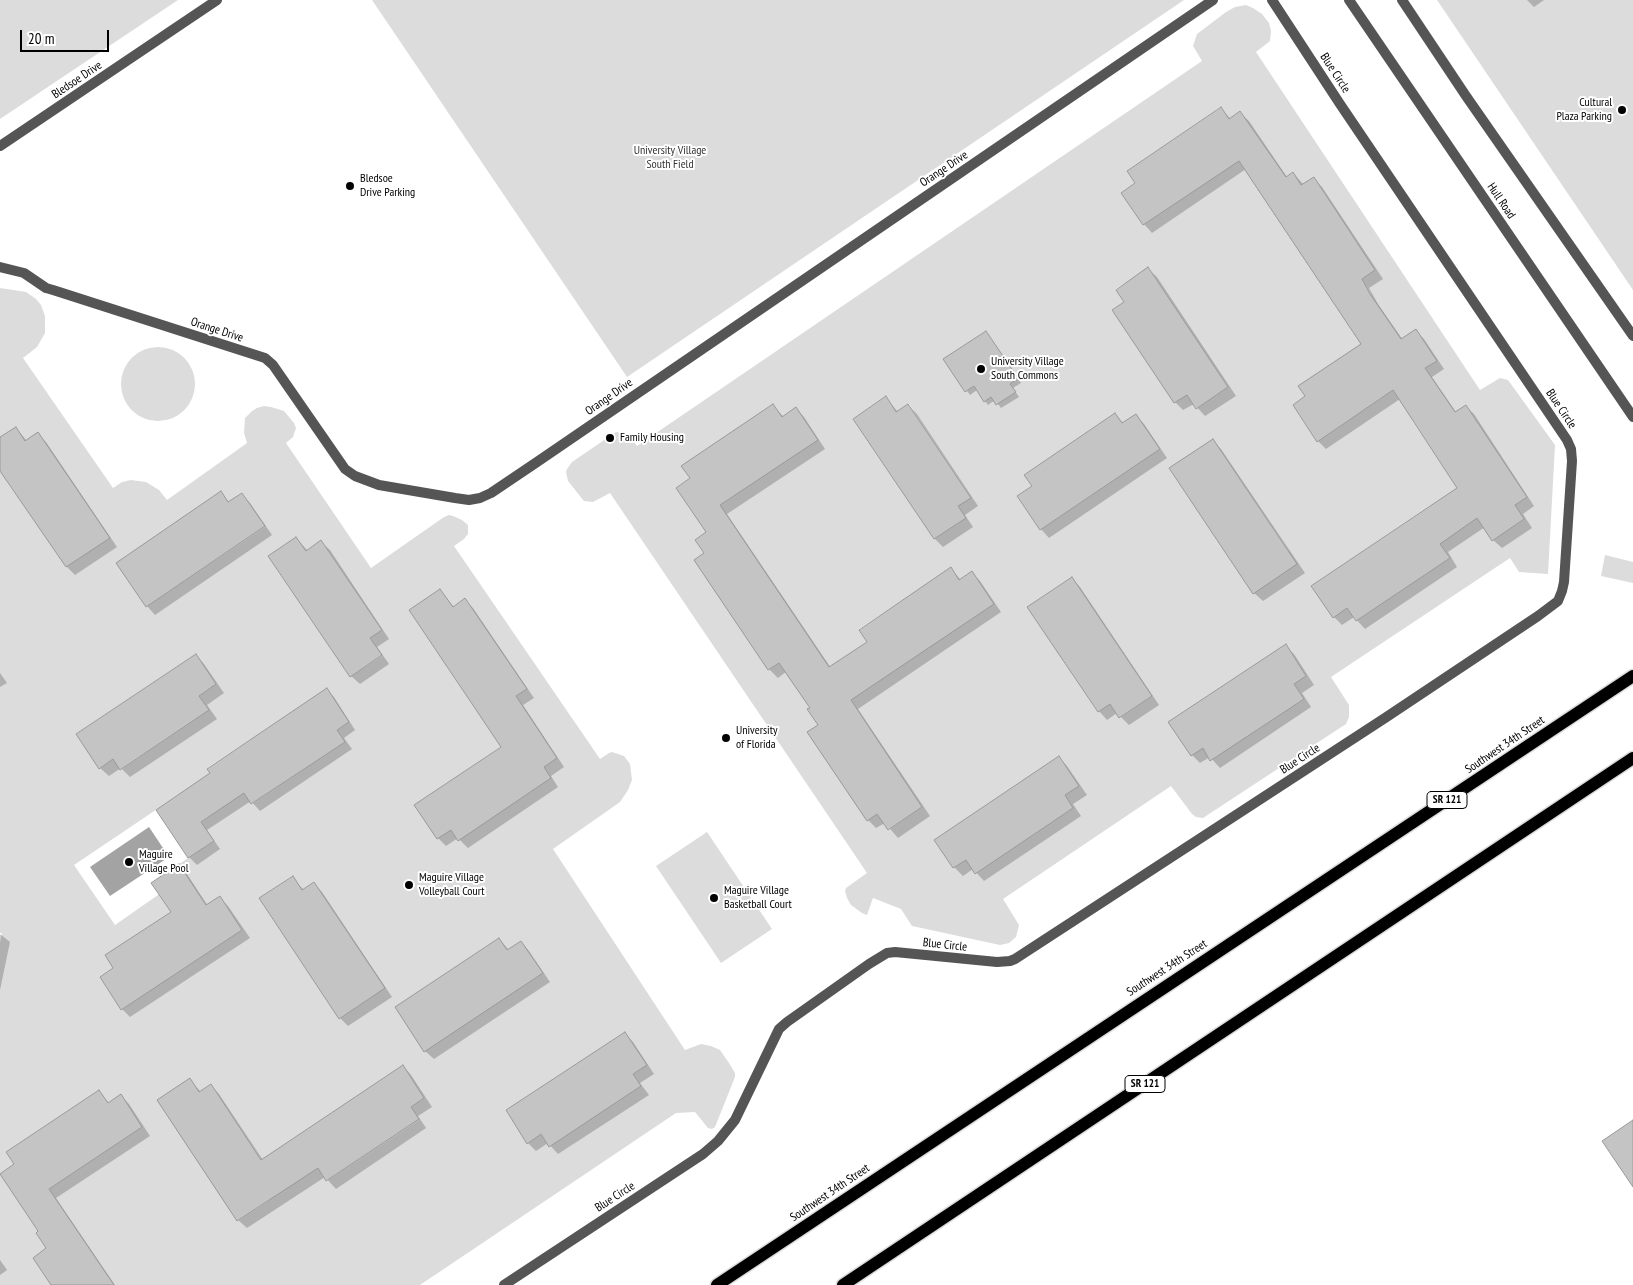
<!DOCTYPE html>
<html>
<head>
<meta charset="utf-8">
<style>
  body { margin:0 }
  #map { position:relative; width:1633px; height:1285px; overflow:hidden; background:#fff; font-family:"PT Sans Narrow",sans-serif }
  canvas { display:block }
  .scale { position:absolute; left:20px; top:30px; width:89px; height:22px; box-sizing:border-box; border:2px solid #000; border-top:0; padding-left:6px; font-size:15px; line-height:18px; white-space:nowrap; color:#000; -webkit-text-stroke:4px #fff; paint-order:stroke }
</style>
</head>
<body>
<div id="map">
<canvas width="1633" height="1285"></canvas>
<div class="scale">20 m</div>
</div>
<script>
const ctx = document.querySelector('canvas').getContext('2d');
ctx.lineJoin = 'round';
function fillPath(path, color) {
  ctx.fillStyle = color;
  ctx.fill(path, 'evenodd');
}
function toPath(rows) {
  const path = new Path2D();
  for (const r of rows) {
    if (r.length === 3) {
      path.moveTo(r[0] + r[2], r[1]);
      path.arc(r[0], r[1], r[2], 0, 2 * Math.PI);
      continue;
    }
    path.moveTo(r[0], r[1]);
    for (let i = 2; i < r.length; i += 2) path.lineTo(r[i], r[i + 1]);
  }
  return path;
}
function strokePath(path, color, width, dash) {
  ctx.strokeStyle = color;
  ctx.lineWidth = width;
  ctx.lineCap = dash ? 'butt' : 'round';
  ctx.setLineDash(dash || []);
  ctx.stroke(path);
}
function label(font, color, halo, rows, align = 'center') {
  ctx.font = font + ' "PT Sans Narrow",sans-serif';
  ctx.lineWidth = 4;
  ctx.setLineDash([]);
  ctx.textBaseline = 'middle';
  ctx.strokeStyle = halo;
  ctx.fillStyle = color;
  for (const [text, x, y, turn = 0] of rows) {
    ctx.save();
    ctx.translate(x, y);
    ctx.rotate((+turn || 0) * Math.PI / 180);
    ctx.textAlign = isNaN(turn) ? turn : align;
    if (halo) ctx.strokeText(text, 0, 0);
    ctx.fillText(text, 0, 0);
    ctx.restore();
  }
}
const green = toPath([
  [0,0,178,0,0,119],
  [372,0,1184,0,627,377],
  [1437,0,1633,0,1633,290],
  [1246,5,1253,8,1262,14,1269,23,1271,31,1270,41,1256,52,1480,390,1500,378,1508,380,1555,445,1548,574,1519,572,1510,558,1331,677,1349,705,1349,717,1346,724,1203,818,1196,817,1192,814,1171,786,1003,899,1019,925,1016,937,1009,943,1000,945,912,926,901,909,873,898,867,915,862,913,851,905,847,898,845,891,846,888,867,873,610,493,593,502,584,501,568,481,566,472,567,469,572,462,616,432,628,434,637,446,1202,61,1193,46,1197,34,1226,12,1235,7],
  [1220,107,1229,119,1240,111,1263,144,1143,225,1121,193,1135,183,1127,171],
  [1293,172,1301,185,1314,177,1375,270,1362,279,1371,294,1341,313,1261,193],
  [1149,268,1228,387,1196,409,1187,395,1112,310,1124,302,1116,289],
  [986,331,1018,378,1010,384,1016,392,996,405,991,397,984,401,974,386,965,392,944,359],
  [1401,339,1436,361,1317,442,1293,405,1305,396,1298,386],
  [886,396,896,412,909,404,971,497,958,506,965,518,934,539,853,419],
  [1445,398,1455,412,1466,405,1527,497,1515,505,1524,519,1493,540,1412,420],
  [773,404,782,417,795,408,817,440,698,520,676,488,690,478,682,466],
  [1115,413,1122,423,1160,449,1040,530,1017,496,1032,486,1024,475],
  [1219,448,1289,551,1253,593,1169,468],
  [1431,505,1440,544,1450,558,1356,621,1347,608,1333,617,1311,586],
  [728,517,779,663,769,670,695,560,704,553,695,540],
  [951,568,959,580,972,571,875,684,853,652,867,642,859,629],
  [1072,577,1152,696,1120,718,1110,704,1098,712,1037,621,1040,598],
  [1286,644,1306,676,1294,684,1304,699,1210,760,1203,748,1168,722],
  [842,687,922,807,889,830,877,814,867,821,818,725,808,709],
  [1059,756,1079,786,1065,795,1073,808,975,874,966,860,953,868,934,840],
  [0,288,26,292,36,299,41,305,45,316,45,333,37,347,23,358,113,488,122,482,131,480,146,482,159,490,167,500,247,443,244,433,245,418,252,411,257,408,264,406,271,407,284,411,294,423,296,428,293,437,286,443,371,568,444,517,449,515,453,516,462,520,468,525,468,534,464,539,454,546,600,759,609,753,612,752,624,756,630,764,632,780,628,790,620,802,553,849,685,1050,701,1044,711,1046,720,1050,729,1063,735,1073,735,1077,715,1127,712,1129,708,1128,695,1112,676,1113,420,1285,114,1285,65,1213,36,1233,46,1248,33,1258,51,1285,0,1285,0,943,2,933,0,933,0,471,66,567,97,546,100,523,38,433,25,441,16,427,0,437],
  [221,491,228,502,242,493,265,527,146,607,125,576],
  [296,537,306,551,322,541,382,630,370,638,382,656,350,677,268,556],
  [440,589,453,607,465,598,526,689,515,697,491,732,409,610],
  [196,654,216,684,199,696,209,710,121,770,113,759,99,769,76,734],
  [327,689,349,722,337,730,345,742,252,804,243,792,229,802,207,768],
  [534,724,557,758,451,830,415,805],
  [181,793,212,814,201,822,214,841,170,870,178,881,115,925,74,865],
  [292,876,302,890,314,882,376,975,372,997,339,1019,259,898],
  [198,894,206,905,220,896,242,930,121,1010,100,977,113,968,106,955],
  [499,938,507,950,521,941,543,973,409,998],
  [625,1032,646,1065,633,1074,641,1086,549,1147,541,1134,527,1144,506,1110],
  [403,1065,424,1098,411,1107,419,1120,327,1181,318,1168,303,1178,282,1146],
  [190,1078,199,1092,211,1084,273,1177,270,1200,238,1221],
  [99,1090,108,1103,121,1095,142,1127,22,1207,14,1164,6,1152],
  [158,384,37],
  [1605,555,1633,562,1633,583,1601,576],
  [707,832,772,929,721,963,656,866]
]);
const water = toPath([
  [149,827,169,857,110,896,90,867]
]);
const shadow = toPath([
  [1527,0,1544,0,1534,7],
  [1220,108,1231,119,1240,113,1249,121,1287,177,1293,173,1304,185,1314,179,1322,187,1383,279,1369,288,1378,304,1403,340,1415,331,1424,339,1444,369,1432,377,1456,412,1465,406,1474,414,1534,506,1523,514,1532,528,1502,548,1493,540,1485,527,1448,552,1457,567,1365,629,1354,617,1342,625,1334,617,1459,488,1400,399,1326,449,1318,441,1307,397,1363,344,1246,169,1152,233,1144,224,1122,193,1137,183],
  [1148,269,1157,277,1236,396,1205,416,1194,404,1183,410,1175,402,1126,302],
  [986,332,1021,383,1013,388,1019,397,1001,408,995,400,988,405,977,390,970,395,945,360],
  [886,398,898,412,908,405,917,414,978,506,965,515,973,527,943,547,935,539,854,419],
  [773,406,784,417,796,409,804,417,825,449,727,514,831,668,868,642,951,569,961,580,972,573,980,581,1001,612,858,709,930,816,898,838,885,823,876,828,868,820,812,708,787,671,778,678,769,669,696,560,706,554,707,533,692,479],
  [1115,414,1124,424,1136,416,1144,424,1167,458,1049,538,1041,529,1019,496,1034,487],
  [16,428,27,441,37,434,46,442,117,547,75,575,67,567,0,469,0,439],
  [1213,441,1221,449,1305,573,1263,601,1254,593],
  [221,493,230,503,242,495,250,503,272,535,155,615,147,606,118,563],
  [296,538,308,551,321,542,330,550,389,639,377,647,389,664,360,684,351,676],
  [1072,579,1080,587,1159,705,1129,725,1117,713,1107,720,1099,711],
  [440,590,454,607,465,600,473,608,534,698,523,705,564,767,551,776,558,787,468,848,458,838,446,846,438,838,503,747],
  [1285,646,1294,654,1314,685,1302,693,1311,707,1220,768,1210,757,1200,763,1192,755],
  [196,655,204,664,224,693,207,705,217,719,130,777,121,768,109,776,100,768,78,735],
  [0,673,7,683,0,687],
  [326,690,334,697,355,730,344,738,352,749,260,811,251,801,207,830,220,849,197,865,189,857,157,810,212,774],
  [1059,758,1067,766,1087,795,1073,804,1081,816,984,881,973,869,963,876,954,867,936,840],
  [179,866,187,874,208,906,220,898,228,906,250,938,130,1017,122,1009,115,969,173,912],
  [292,878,304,890,314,884,322,892,392,997,348,1026,340,1018],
  [0,934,10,942,0,990],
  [499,939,509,950,521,942,529,951,550,982,434,1059,425,1051],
  [625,1034,633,1042,654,1074,640,1083,649,1095,558,1154,548,1143,536,1151,528,1143],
  [403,1066,411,1075,432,1107,418,1116,426,1128,336,1189,325,1177,247,1228,238,1220,159,1100,190,1080,201,1092,211,1086,219,1094,263,1160],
  [99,1092,110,1104,121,1096,129,1104,150,1136,56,1198,115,1285,53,1285,48,1249,16,1165],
  [0,1260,7,1270,0,1275]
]);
const building = toPath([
  [1221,107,1229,119,1240,111,1286,177,1293,172,1301,185,1314,177,1375,270,1362,279,1370,294,1401,339,1416,329,1437,361,1425,368,1455,412,1466,405,1527,497,1515,505,1524,519,1492,541,1477,518,1440,544,1450,558,1356,621,1347,608,1333,618,1311,586,1457,488,1393,390,1317,442,1293,405,1305,396,1298,386,1361,344,1239,161,1143,225,1121,193,1135,183,1127,171,1221,107],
  [1148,267,1228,387,1196,409,1187,395,1174,403,1112,310,1124,302,1116,290,1148,267],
  [986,331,1018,378,1010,384,1016,392,996,405,991,397,984,402,974,386,965,392,943,359,986,331],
  [886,396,896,412,908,404,971,498,958,506,966,518,934,539,853,419,886,396],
  [773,404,782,417,796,407,818,440,720,505,829,667,867,642,859,630,951,567,959,580,972,571,994,604,851,700,922,807,888,830,877,814,867,821,807,732,818,725,807,709,810,708,779,663,768,670,694,560,704,553,695,540,706,532,676,488,690,478,681,466,773,404],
  [1115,413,1122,423,1136,414,1160,449,1040,530,1017,496,1032,486,1024,475,1115,413],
  [16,427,25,441,38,432,110,538,66,567,0,471,0,437,16,427],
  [1213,439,1297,564,1253,594,1169,468,1213,439],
  [221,491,228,502,242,493,265,526,146,607,116,563,221,491],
  [296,537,306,551,321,540,382,630,370,638,382,655,350,677,268,556,296,537],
  [1072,577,1152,696,1119,718,1110,704,1098,712,1027,607,1072,577],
  [440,589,453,607,465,598,527,689,516,696,557,758,544,767,551,778,458,841,451,830,437,839,414,805,501,747,409,610,440,589],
  [1286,644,1306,676,1294,684,1304,699,1210,761,1203,748,1191,756,1168,722,1286,644],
  [196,654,216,684,199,696,209,710,120,770,113,759,99,769,76,734,196,654],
  [327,688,349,722,337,730,345,742,251,804,244,793,201,822,214,841,188,858,156,810,210,773,207,769,327,688],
  [1059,756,1079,786,1065,795,1073,808,975,874,966,860,953,868,934,840,1059,756],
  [179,864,206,905,220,896,242,930,121,1010,100,977,113,968,105,955,171,912,151,883,179,864],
  [293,876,302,890,314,882,385,988,339,1019,259,898,293,876],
  [499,938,507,950,521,941,543,973,424,1052,395,1007,499,938],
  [625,1032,647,1065,633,1074,641,1086,549,1147,541,1134,527,1144,506,1110,625,1032],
  [403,1065,424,1098,411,1107,419,1119,326,1181,318,1168,237,1221,157,1100,190,1078,199,1092,211,1084,261,1160,403,1065],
  [99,1090,108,1103,121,1094,142,1127,49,1189,114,1285,51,1285,33,1258,46,1248,36,1233,38,1231,0,1174,14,1164,6,1152,99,1090],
  [1633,1120,1633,1187,1602,1141,1633,1120]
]);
const minor = toPath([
  [1349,0,1633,417],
  [1402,0,1466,96,1633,336],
  [0,146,217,0],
  [0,267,24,273,46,288,53,290,265,358,273,365,345,469,355,476,379,485,455,498,469,500,480,498,491,493,537,462,1213,0],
  [504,1285,703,1154,718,1141,735,1120,779,1029,787,1022,869,964,887,953,895,952,997,962,1010,961,1015,959,1385,718,1538,616,1558,601,1562,591,1564,582,1572,461,1571,449,1567,440,1340,104,1272,0]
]);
const primary = toPath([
  [717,1285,1633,676],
  [843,1285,1633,758]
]);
const markers = [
  [1622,110,5,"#000"],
  [350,186,5,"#000"],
  [981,369,5,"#000"],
  [610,438,5,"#000"],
  [726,738,5,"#000"],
  [129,862,5,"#000"],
  [409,885,5,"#000"],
  [714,898,5,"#000"]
];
const shields = [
  [1447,800,40],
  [1145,1084,40]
];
const shieldNames = [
  ["SR 121",1447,800],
  ["SR 121",1145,1084]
];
const streetNames = [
  ["Blue Circle",1335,73,57],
  ["Bledsoe Drive",77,80,-34],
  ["Orange Drive",944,169,-34],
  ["Hull Road",1501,201,56],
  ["Orange Drive",217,330,18],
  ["Orange Drive",609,397,-35],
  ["Blue Circle",1561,409,56],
  ["Southwest 34th Street",1505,745,-34],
  ["Blue Circle",1300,759,-33],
  ["Blue Circle",945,945,6],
  ["Southwest 34th Street",1167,968,-33],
  ["Southwest 34th Street",830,1193,-34],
  ["Blue Circle",615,1197,-33]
];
const poiNames = [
  ["Cultural",1612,103,"right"],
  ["Plaza Parking",1612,117,"right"],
  ["Bledsoe",360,179],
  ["Drive Parking",360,193],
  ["University Village",991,362],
  ["South Commons",991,376],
  ["Family Housing",620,438],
  ["University",736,731],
  ["of Florida",736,745],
  ["Maguire",139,855],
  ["Village Pool",139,869],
  ["Maguire Village",419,878],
  ["Volleyball Court",419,892],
  ["Maguire Village",724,891],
  ["Basketball Court",724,905]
];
const parkNames = [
  ["University Village",670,151],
  ["South Field",670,165]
];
fillPath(green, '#dcdcdc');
fillPath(water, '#a3a3a3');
fillPath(shadow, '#0003');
fillPath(building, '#c4c4c4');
strokePath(building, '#999', 1);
strokePath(primary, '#dbdbdb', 15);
strokePath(minor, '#555', 10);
strokePath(primary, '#000', 12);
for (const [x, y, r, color] of markers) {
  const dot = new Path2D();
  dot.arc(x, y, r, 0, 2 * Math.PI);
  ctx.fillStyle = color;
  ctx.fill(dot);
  strokePath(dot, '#fff', 2);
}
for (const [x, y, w] of shields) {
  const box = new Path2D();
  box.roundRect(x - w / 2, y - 8.5, w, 17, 4);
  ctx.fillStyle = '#fff';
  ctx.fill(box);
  strokePath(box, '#000', 1);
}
label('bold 11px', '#000', null, shieldNames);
label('12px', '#000', '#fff', streetNames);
label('12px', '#000', '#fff', poiNames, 'left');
label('12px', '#333', '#fff', parkNames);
</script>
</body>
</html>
